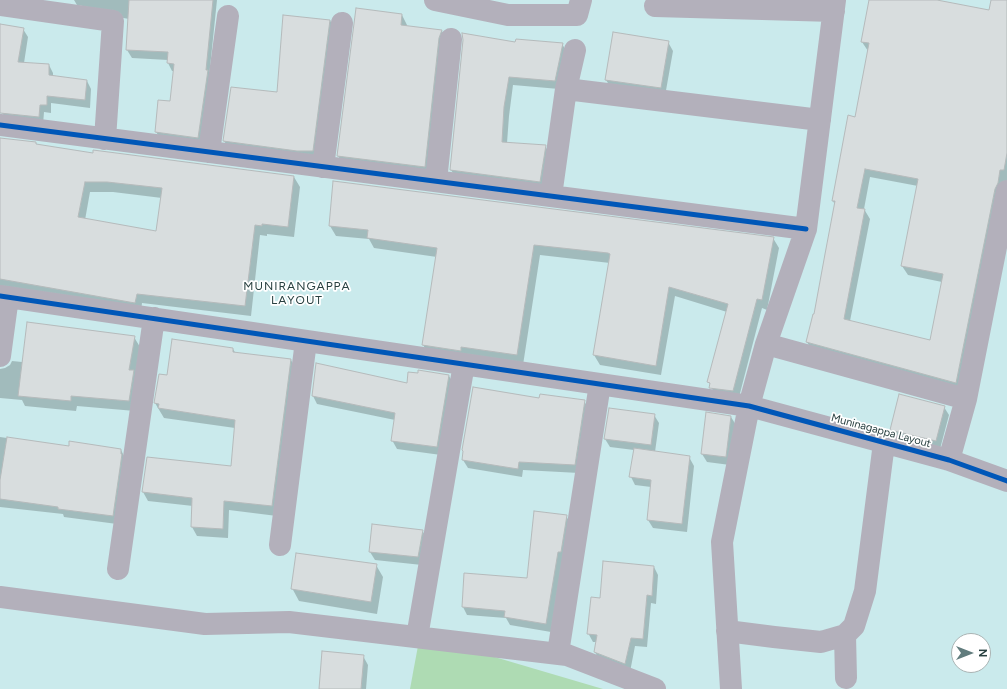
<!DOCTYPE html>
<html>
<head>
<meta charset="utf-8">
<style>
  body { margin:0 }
  #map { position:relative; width:1007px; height:689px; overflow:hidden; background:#caeaec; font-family:Figtree,sans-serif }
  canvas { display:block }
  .north { position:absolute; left:951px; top:633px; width:40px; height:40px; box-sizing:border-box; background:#fff; border:1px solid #a9b3b3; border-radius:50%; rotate:90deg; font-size:11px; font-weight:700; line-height:16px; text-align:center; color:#294141 }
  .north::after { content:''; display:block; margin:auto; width:14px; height:18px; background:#617c7d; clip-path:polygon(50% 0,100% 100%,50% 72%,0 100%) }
</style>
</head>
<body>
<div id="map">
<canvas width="1007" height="689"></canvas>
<div class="north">N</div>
</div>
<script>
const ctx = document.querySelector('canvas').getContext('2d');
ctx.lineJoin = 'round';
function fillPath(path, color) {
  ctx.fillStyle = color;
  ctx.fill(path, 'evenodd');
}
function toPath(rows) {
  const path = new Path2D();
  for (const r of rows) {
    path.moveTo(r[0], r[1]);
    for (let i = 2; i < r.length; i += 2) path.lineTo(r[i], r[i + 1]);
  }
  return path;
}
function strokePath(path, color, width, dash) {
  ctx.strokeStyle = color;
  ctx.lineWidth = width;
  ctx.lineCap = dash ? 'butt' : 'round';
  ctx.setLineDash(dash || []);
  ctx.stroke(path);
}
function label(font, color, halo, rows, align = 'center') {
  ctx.font = font + ' Figtree,sans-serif';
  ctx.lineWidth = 3.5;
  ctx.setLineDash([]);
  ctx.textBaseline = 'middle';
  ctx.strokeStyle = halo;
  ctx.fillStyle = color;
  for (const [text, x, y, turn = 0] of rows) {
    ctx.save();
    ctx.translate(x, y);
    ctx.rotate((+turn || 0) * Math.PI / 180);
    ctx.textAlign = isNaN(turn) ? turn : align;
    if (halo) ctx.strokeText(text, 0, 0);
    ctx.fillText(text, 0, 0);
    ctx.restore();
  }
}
const green = toPath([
  [420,635,603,689,410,689]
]);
const shadow = toPath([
  [74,0,217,0,202,145,161,140,156,132,159,101,171,102,174,71,172,71,168,63,168,60,132,58,127,50,129,19,102,14,99,9,77,5],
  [870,0,932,0,990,11,992,0,1007,0,1007,189,961,392,812,351,807,342,815,315,835,205,833,201,856,118,868,51,862,42],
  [870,177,918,186,902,266,908,275,942,282,931,342,850,321,870,219,864,209],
  [402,15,407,25,407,27,442,31,447,41,430,177,344,165,338,156],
  [330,20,334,29,317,159,229,149,224,141,278,93],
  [0,25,23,29,28,37,24,63,49,65,53,73,53,77,87,81,91,89,90,108,51,103,51,113,44,112,43,125,7,120,0,110],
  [464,40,562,44,567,52,559,89,513,85,509,116,507,143,545,146,550,154,545,190,456,178,451,170],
  [668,42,673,51,665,96,611,88,606,80],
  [0,139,36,143,37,145,94,154,294,177,300,187,294,237,267,234,267,236,260,235,251,316,142,303,141,312,0,296],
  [90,192,113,192,162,198,157,232,85,220],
  [330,226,773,238,779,248,767,310,762,308,738,401,716,397,709,382,727,312,675,296,661,375,600,365,594,355,610,263,540,255,523,365,429,355,423,345,437,257,374,248,369,239,336,236],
  [134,337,140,347,135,411,77,406,76,411,25,406,22,400,0,398,0,369,5,368,10,365,12,361,22,362,22,360],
  [233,349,236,354,291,360,296,369,277,516,229,510,228,538,197,536,192,527,193,506,148,501,143,492,232,467,235,428,164,418,155,403,168,376],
  [449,376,454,384,441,455,397,449,392,440,395,420,317,404,313,396,408,384],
  [540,399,584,401,589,409,579,473,523,470,522,477,468,468,463,460],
  [944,407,949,415,940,449,896,438,891,430],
  [654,415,659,423,655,452,689,457,694,466,687,532,653,528,648,520,651,487,635,485,631,477,634,450,610,447,605,439],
  [731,417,736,425,730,465,707,462,702,454],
  [0,437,69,447,121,450,125,458,117,524,64,517,63,514,0,507],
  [566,516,571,524,551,632,510,625,506,618,467,615,463,607,528,579],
  [422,530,427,539,422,565,375,560,370,552],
  [376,565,383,577,377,614,299,601,292,588],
  [654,567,658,575,656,604,651,603,647,647,635,646,630,672,599,660,595,652,597,642,593,642,588,633],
  [363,656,368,665,366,689,320,689]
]);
const building = toPath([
  [129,0,213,0,206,70,208,70,198,138,155,132,158,100,170,101,174,64,167,63,168,52,126,50,129,0],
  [869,0,937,0,989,10,991,0,1007,0,1007,153,1004,170,1000,170,998,183,995,189,956,383,806,342,813,314,814,314,825,254,835,201,832,201,848,115,855,117,869,43,861,42,869,0],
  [865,169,918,179,901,266,943,274,930,340,844,319,865,209,857,208,865,169],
  [356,8,402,14,401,25,442,30,439,38,425,167,337,156,356,8],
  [283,15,330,20,313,151,297,151,223,141,231,87,277,92,283,15],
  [0,24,24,28,18,62,49,64,49,75,87,80,85,100,47,96,47,105,40,105,39,117,0,113,0,24],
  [613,32,669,41,661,88,605,80,613,32],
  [462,33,515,42,516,39,563,43,555,81,509,77,504,107,502,142,546,145,540,182,450,170,463,40,462,33],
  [0,138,36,142,36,144,93,153,93,150,294,176,288,227,262,224,262,226,255,225,245,306,137,294,135,303,0,279,0,138],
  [85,182,107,182,162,188,156,231,78,217,85,182],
  [333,181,774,237,762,300,757,299,733,391,709,388,710,383,707,382,728,304,669,287,656,366,593,355,610,254,608,253,534,245,517,355,461,347,461,351,422,345,437,248,367,238,368,230,329,226,333,181],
  [27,322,135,336,129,370,134,370,129,401,71,396,71,401,18,396,27,322],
  [172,339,233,348,233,352,291,359,272,506,224,501,223,529,191,527,192,498,142,492,147,457,231,466,235,420,158,408,159,404,154,403,159,374,167,375,172,339],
  [316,363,407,383,408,372,418,373,418,370,449,375,437,447,391,441,395,413,312,396,316,363],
  [473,387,539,398,540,394,585,400,575,465,519,462,518,469,462,460,463,451,462,450,473,387],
  [899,394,945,406,936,441,890,430,899,394],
  [609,408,655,414,651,445,604,439,609,408],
  [706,412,731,416,726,457,701,454,706,412],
  [7,437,69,446,69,441,121,449,121,454,122,454,113,516,58,509,58,507,0,499,0,480,7,437],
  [634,448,690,456,682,524,647,520,651,480,629,477,634,448],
  [534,511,567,515,561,552,558,552,546,624,504,617,505,611,462,607,464,573,527,578,534,511],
  [372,524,423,530,418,557,369,552,372,524],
  [296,553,377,564,371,602,291,589,296,553],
  [603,561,654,566,652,596,647,595,643,639,631,638,625,664,594,652,597,635,587,634,591,597,600,598,603,561],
  [322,651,364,655,361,689,319,689,322,651]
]);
const minor = toPath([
  [435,0,508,15,577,15,581,0],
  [0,5,113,21,105,139],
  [655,6,834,11],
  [566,89,820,120],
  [0,125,806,229],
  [209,152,228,16],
  [323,167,342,23],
  [436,181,451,39],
  [551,196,566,89,575,50],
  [0,296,749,406,949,460,1007,481],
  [766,344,966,399,1007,191],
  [0,356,8,297],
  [949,460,966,399],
  [280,545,306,341],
  [118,569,154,318],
  [0,597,205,624,289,622,567,655,655,689],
  [727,631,774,637,821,642,845,635,854,626,865,591,884,443],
  [845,635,846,678],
  [417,637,464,364],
  [558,653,600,384],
  [731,689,722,542,749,406,766,344,806,229,835,0]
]);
const cycleway = toPath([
  [0,125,806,229],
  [0,296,749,406,949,460,1007,481]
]);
const streetNames = [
  ["Muninagappa Layout",881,431,15]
];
const neighbourhoodNames = [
  ["MUNIRANGAPPA",297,286],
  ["LAYOUT",297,300]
];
fillPath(green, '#aedbb3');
fillPath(shadow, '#0003');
fillPath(building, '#d8ddde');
strokePath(building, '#b5babb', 1);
strokePath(minor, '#b3b0bb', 22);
strokePath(cycleway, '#0057b8', 5);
label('11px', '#294141', '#fff', streetNames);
ctx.letterSpacing = '1px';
label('12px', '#294141', '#fff', neighbourhoodNames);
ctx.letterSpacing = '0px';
</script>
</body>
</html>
